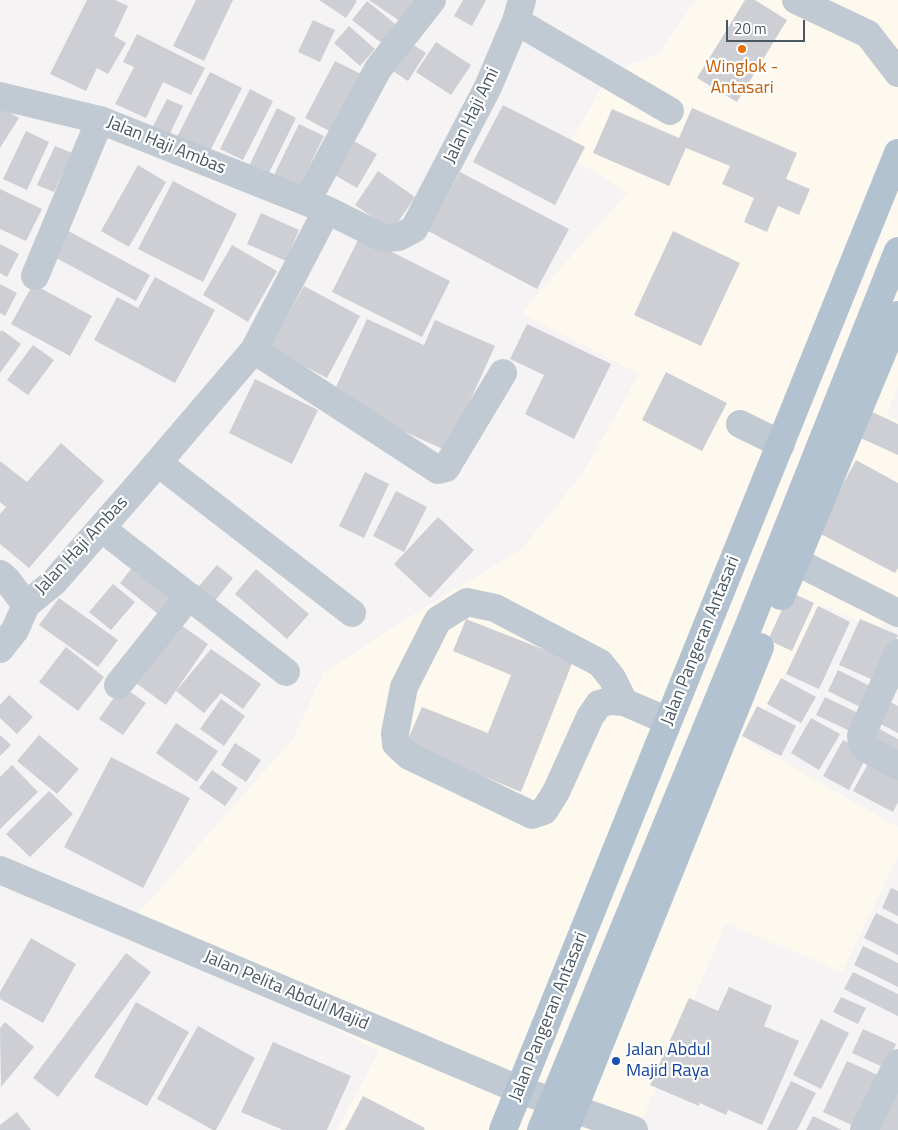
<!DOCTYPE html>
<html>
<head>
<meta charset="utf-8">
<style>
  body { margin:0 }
  #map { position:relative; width:898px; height:1130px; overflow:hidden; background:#f5f3f3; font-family:"Titillium Web",sans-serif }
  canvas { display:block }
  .scale { position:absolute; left:726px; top:20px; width:79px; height:22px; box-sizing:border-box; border:2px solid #4a5661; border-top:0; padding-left:6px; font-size:15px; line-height:18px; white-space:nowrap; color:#4a5661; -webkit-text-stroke:4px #fff; paint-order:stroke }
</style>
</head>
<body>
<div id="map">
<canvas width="898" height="1130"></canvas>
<div class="scale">20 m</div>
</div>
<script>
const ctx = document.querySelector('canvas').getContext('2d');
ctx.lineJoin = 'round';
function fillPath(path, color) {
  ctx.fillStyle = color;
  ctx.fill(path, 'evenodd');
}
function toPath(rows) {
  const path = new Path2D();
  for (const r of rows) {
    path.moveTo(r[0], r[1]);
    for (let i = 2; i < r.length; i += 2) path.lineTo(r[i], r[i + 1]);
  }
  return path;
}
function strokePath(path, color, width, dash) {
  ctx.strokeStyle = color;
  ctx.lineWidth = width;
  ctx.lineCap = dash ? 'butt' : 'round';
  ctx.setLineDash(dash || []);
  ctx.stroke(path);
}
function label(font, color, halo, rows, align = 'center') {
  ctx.font = font + ' "Titillium Web",sans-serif';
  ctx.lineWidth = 4.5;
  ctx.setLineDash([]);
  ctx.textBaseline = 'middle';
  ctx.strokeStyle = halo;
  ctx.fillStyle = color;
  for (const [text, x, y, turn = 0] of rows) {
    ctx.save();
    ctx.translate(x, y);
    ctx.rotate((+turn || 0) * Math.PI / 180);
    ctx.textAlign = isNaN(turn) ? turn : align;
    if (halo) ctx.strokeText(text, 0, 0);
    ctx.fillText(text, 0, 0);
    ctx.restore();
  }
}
const commercial = toPath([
  [696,0,898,0,898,386,887,415,898,420,898,601,877,631,822,605,748,742,898,827,898,856,842,972,726,923,638,1130,337,1130,379,1051,128,925,293,739,324,672,416,613,522,549,583,473,639,374,521,313,628,192,564,154,610,72,658,54]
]);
const building = toPath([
  [87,0,115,0,128,6,114,36,126,43,108,74,97,68,86,91,50,74],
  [196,0,233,0,204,61,173,46],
  [319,0,355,0,357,1,346,18],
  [369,0,416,0,401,22],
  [463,0,486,0,472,26,454,16],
  [745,0,755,0,787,20,737,102,697,78],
  [367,1,399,27,384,45,352,20],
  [313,20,335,30,320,62,298,52],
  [349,26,375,49,360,66,334,43],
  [137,34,205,68,191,95,163,82,146,118,115,104,134,67,123,62],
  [404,39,426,53,408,81,387,67],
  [436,42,471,65,451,95,416,72],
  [335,61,363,75,333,133,305,118],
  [210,72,242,88,209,153,177,137],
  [250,89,273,101,243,160,220,149],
  [167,99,183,106,166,142,149,134],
  [503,105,585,147,555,205,473,162],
  [0,107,19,118,0,148],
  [277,108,296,118,267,177,248,168],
  [692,108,797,153,786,179,810,189,799,215,778,206,767,232,744,222,754,198,722,184,730,166,686,148,669,186,593,153,612,109,679,138],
  [299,124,324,136,296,193,271,181],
  [26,131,49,142,27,190,3,179],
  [345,136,377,154,357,188,326,170],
  [55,146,72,153,54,192,37,185],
  [138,165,166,182,129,247,101,231],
  [378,171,415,197,392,231,355,205],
  [460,172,569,229,537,289,428,231],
  [173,181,237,214,203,282,138,249],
  [0,189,42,209,26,241,0,229],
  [261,213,299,230,286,261,247,244],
  [61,227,150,275,136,301,47,253],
  [673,231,740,263,701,346,634,315],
  [360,236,450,281,422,337,332,292],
  [0,244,19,254,7,277,0,273],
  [232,245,277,271,248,322,203,295],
  [155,277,215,310,175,383,94,340,117,297,138,308],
  [0,284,17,293,5,316,0,313],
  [33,284,92,316,70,356,11,324],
  [304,286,360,316,327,378,270,348],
  [367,319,424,345,435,320,495,346,447,451,331,398],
  [527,324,611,364,574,439,525,414,544,375,510,359],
  [2,330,21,344,0,373,0,332],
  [33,345,54,360,28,395,7,380],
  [666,372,727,403,702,451,642,420],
  [255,379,318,410,292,464,229,433],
  [866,409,898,424,898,455,854,435],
  [61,443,104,481,29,568,0,544,0,514,6,507,0,502,0,461,27,482],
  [856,460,898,483,898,568,895,573,817,532],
  [365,472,389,484,364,538,339,526],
  [396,491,427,507,404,552,373,536],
  [438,517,474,550,430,598,394,564],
  [138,560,177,592,158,614,120,583],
  [217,565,233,578,211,606,194,592],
  [256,569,309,614,287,639,235,594],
  [113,584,135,602,111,630,89,612],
  [790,592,814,603,792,651,768,640],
  [59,598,118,640,98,667,39,625],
  [818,606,850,622,819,689,786,674],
  [466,619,573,661,521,792,406,744,422,707,488,733,511,675,453,651],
  [860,619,898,635,878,682,839,665],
  [175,621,208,644,166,705,133,681],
  [66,647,104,677,78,711,39,682],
  [211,649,261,684,243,709,221,693,204,713,176,691],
  [838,670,874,688,864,709,828,691],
  [781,678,816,697,801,723,767,704],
  [122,686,146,703,123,735,99,719],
  [9,695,33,717,17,734,0,718,0,705],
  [825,697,862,715,854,733,816,715],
  [221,699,245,716,224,746,200,729],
  [886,700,898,706,898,733,875,721],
  [757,706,796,726,781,756,742,736],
  [811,718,840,734,819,770,791,753],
  [176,723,218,751,197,782,156,753],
  [876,727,898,739,898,760,867,744],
  [0,735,11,745,0,756],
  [39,735,79,769,57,794,17,761],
  [843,740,868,754,849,790,823,776],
  [235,743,261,760,246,782,221,765],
  [111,757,190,798,143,888,64,847],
  [870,760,898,774,898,802,893,812,853,791],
  [12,765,38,792,0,829,0,777],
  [212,770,238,788,225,806,199,788],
  [49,791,73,814,30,857,6,834],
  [891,888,898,891,898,916,882,908],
  [876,913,898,924,898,955,864,938],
  [31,938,76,964,43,1023,0,999,0,992],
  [863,946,898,963,898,987,854,965],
  [126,953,151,972,58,1097,33,1078],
  [853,972,898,994,898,1016,844,989],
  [729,987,772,1006,764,1026,799,1041,762,1125,728,1110,726,1115,700,1103,699,1106,650,1085,689,998,718,1011],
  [841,997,866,1008,858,1024,833,1012],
  [136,1002,189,1032,147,1106,94,1077],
  [821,1019,849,1033,821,1089,793,1075],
  [5,1022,34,1047,1,1087,0,1028],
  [198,1026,255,1058,216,1130,213,1130,157,1099],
  [863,1029,896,1044,885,1068,852,1053],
  [273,1042,351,1076,327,1130,283,1130,241,1112],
  [847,1061,878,1075,854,1126,823,1112],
  [898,1078,898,1130,872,1130],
  [791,1081,816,1093,797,1130,767,1130],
  [363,1096,425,1128,424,1130,345,1130],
  [17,1112,31,1130,0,1130,0,1125],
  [813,1116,842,1130,806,1130]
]);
const minor = toPath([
  [796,0,868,34,898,73],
  [516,21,670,111],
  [0,96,100,120,327,210,383,238,399,237,414,229,488,87,516,21,522,0],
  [306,202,378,69,432,0],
  [35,276,100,120],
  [254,350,438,470,446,468,503,373],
  [740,424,781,444],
  [158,463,352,613],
  [101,528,286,672],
  [795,561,898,613],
  [0,574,7,580,26,605],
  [0,649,15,630,26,605,54,582,143,480,254,350,327,210],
  [898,653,861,736,862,744,867,749,898,766],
  [118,685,189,596],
  [624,702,612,678,600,663,495,608,467,602,438,620,404,687,395,733,396,744,409,756,532,815,544,811,556,792,590,717,599,704,610,701,624,702,668,721],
  [0,870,520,1090,634,1130],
  [864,1130,898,1063]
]);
const major = toPath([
  [781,596,898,315],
  [503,1130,898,153],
  [541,1130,749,625,898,251],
  [565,1130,760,647]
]);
const markers = [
  [742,49,5,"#e8710a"],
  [616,1061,5,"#1a4fb4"]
];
const foodNames = [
  ["Winglok -",742,68],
  ["Antasari",742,89]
];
const streetNames = [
  ["Jalan Haji Ami",472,116,-64],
  ["Jalan Haji Ambas",166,146,22],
  ["Jalan Haji Ambas",82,546,-47],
  ["Jalan Pangeran Antasari",701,641,-68],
  ["Jalan Pelita Abdul Majid",286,991,23],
  ["Jalan Pangeran Antasari",549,1017,-68]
];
const transitNames = [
  ["Jalan Abdul",626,1051],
  ["Majid Raya",626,1072]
];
fillPath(commercial, '#fdf9ef');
fillPath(building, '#cdcfd5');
strokePath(minor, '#c1cad2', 28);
strokePath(major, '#b3c2d1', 28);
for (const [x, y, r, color] of markers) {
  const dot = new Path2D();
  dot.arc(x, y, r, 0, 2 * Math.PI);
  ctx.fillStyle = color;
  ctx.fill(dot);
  strokePath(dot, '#fff', 2);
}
label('18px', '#c56008', '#fff', foodNames);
label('18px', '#4a5661', '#fff', streetNames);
label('18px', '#164399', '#fff', transitNames, 'left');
</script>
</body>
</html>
